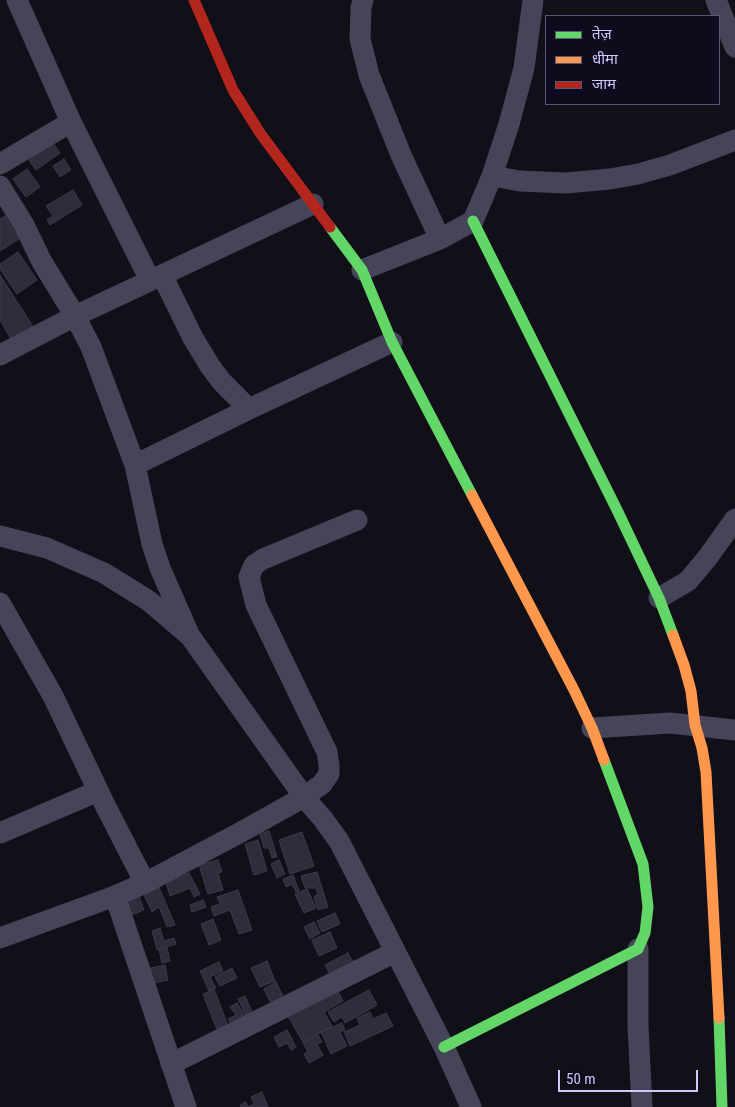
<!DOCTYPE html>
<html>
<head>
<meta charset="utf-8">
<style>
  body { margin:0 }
  #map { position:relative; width:735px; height:1107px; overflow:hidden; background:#110f18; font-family:"Roboto Condensed","Noto Sans Devanagari",sans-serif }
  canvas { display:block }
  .legend { position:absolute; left:545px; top:15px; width:175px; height:90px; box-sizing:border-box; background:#0e0b1c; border:1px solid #5a5776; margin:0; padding:6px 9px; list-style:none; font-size:15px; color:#cdc8fd }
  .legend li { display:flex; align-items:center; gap:10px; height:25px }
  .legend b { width:25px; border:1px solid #5a5776 }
  .scale { position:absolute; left:558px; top:1070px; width:140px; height:22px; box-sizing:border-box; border:2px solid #cdc8fd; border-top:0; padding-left:6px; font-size:15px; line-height:18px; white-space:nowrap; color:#cdc8fd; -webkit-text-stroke:4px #0e0b1c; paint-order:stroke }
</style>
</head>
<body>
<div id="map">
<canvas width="735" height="1107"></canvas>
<ul class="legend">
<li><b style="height:6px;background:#63d668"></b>तेज़</li>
<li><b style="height:6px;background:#ff974d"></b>धीमा</li>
<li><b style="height:6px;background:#b3261e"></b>जाम</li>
</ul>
<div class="scale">50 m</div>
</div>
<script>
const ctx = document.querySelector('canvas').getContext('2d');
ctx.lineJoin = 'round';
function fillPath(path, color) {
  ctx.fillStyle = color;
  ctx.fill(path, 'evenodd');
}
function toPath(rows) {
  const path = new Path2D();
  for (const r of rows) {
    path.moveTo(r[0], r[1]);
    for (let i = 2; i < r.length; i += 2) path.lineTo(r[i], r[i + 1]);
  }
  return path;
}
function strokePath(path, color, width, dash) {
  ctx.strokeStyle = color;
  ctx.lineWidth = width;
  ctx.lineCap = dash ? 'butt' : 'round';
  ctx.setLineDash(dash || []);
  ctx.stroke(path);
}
const building = toPath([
  [53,143,60,153,36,170,29,160,53,143],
  [64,159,71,170,60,177,53,166,64,159],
  [27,169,40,187,26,197,13,179,27,169],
  [73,190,82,205,50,225,47,220,53,216,46,206,73,190],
  [5,216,19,239,0,251,0,219,5,216],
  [18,252,37,280,17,294,0,269,0,264,18,252],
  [0,275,34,328,12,341,0,320,0,275],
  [269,831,277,857,272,858,269,848,264,848,260,834,269,831],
  [302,832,314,866,290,874,279,840,302,832],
  [258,840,267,871,254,875,245,844,258,840],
  [218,860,222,872,218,873,223,890,208,894,199,865,218,860],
  [279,860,285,874,277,878,271,864,279,860],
  [317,872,328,907,318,910,314,897,318,894,316,888,305,888,301,876,317,872],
  [189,873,200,894,194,897,190,888,170,896,166,883,189,873],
  [293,875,299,891,296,892,292,884,286,887,283,879,293,875],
  [158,885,175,925,167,927,159,907,152,912,143,893,158,885],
  [307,889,316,908,304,913,295,894,307,889],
  [238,890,252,930,239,934,230,910,214,916,211,907,220,904,217,897,238,890],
  [138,894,144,910,129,916,123,900,138,894],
  [203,900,206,907,192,912,190,905,203,900],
  [335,913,340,924,322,932,317,921,335,913],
  [213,919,221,940,209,945,201,924,213,919],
  [314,922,320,933,310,939,304,927,314,922],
  [160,928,164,941,174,938,176,944,157,950,152,931,160,928],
  [330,932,337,948,319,956,312,940,330,932],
  [167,948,170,961,162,963,159,950,167,948],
  [348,953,357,969,334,982,325,965,348,953],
  [267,961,275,981,260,987,251,968,267,961],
  [219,962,223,971,210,977,216,988,209,991,200,971,219,962],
  [165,965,168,980,149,984,146,969,165,965],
  [232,968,237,978,220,986,215,977,232,968],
  [276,982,288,1006,275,1012,264,989,276,982],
  [335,986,343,1001,324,1012,332,1026,303,1042,286,1013,335,986],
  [214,989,230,1031,219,1035,203,994,214,989],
  [369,990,377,1005,345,1023,342,1017,334,1022,328,1012,369,990],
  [245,996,255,1019,249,1022,238,999,245,996],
  [237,1003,246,1018,233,1027,228,1019,236,1015,230,1007,237,1003],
  [370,1012,373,1019,386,1013,393,1026,350,1046,344,1032,360,1025,357,1018,370,1012],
  [342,1023,345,1030,340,1032,347,1046,331,1054,321,1032,342,1023],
  [287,1030,296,1047,291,1050,287,1043,279,1047,274,1037,287,1030],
  [318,1035,322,1042,317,1044,323,1055,309,1063,304,1054,308,1052,303,1043,318,1035],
  [262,1092,268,1107,241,1107,240,1105,246,1102,248,1107,254,1104,251,1097,262,1092]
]);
const street = toPath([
  [17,0,71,122,150,280],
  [363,0,361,8,360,39,369,75,401,155,440,239],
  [716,0,735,47],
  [0,164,71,122],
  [492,176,520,181,566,183,610,179,638,174,670,165,735,140],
  [0,186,24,225,42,262,75,316,91,347,135,465,152,544,160,568,188,632],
  [362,270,440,239,473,221,492,176,509,124,524,68,533,0],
  [162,275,193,338,210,366,222,382,249,409],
  [0,355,75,316,313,204],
  [135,465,249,409,392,342],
  [0,536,47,548,104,573,149,601,190,636,304,797,323,819,339,841,444,1047,471,1107],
  [659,598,688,581,708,557,735,519],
  [0,603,53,696,105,805,145,883],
  [592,728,670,723,735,730],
  [0,833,98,791],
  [115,896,186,1107],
  [0,938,115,896,145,883,243,831,304,797,322,784,329,774,329,765,327,752,256,605,249,577,254,565,263,559,357,520],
  [638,949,638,1026,642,1107],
  [171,1064,395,952]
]);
const fast = toPath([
  [473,221,618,512,659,598,673,635],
  [330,227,362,270,392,342,472,495],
  [719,1018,722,1107],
  [444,1047,638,949,645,933,648,907,643,864,604,760]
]);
const slow = toPath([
  [472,495,574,690,592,728,604,760],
  [673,635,684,665,691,691,695,725,702,748,706,772,719,1018]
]);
const jam = toPath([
  [194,0,233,90,260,133,330,227]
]);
fillPath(building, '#2f2c3b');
strokePath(building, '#3c394c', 1);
strokePath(street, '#454459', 21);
strokePath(fast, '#63d668', 11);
strokePath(slow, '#ff974d', 11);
strokePath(jam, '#b3261e', 11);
</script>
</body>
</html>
